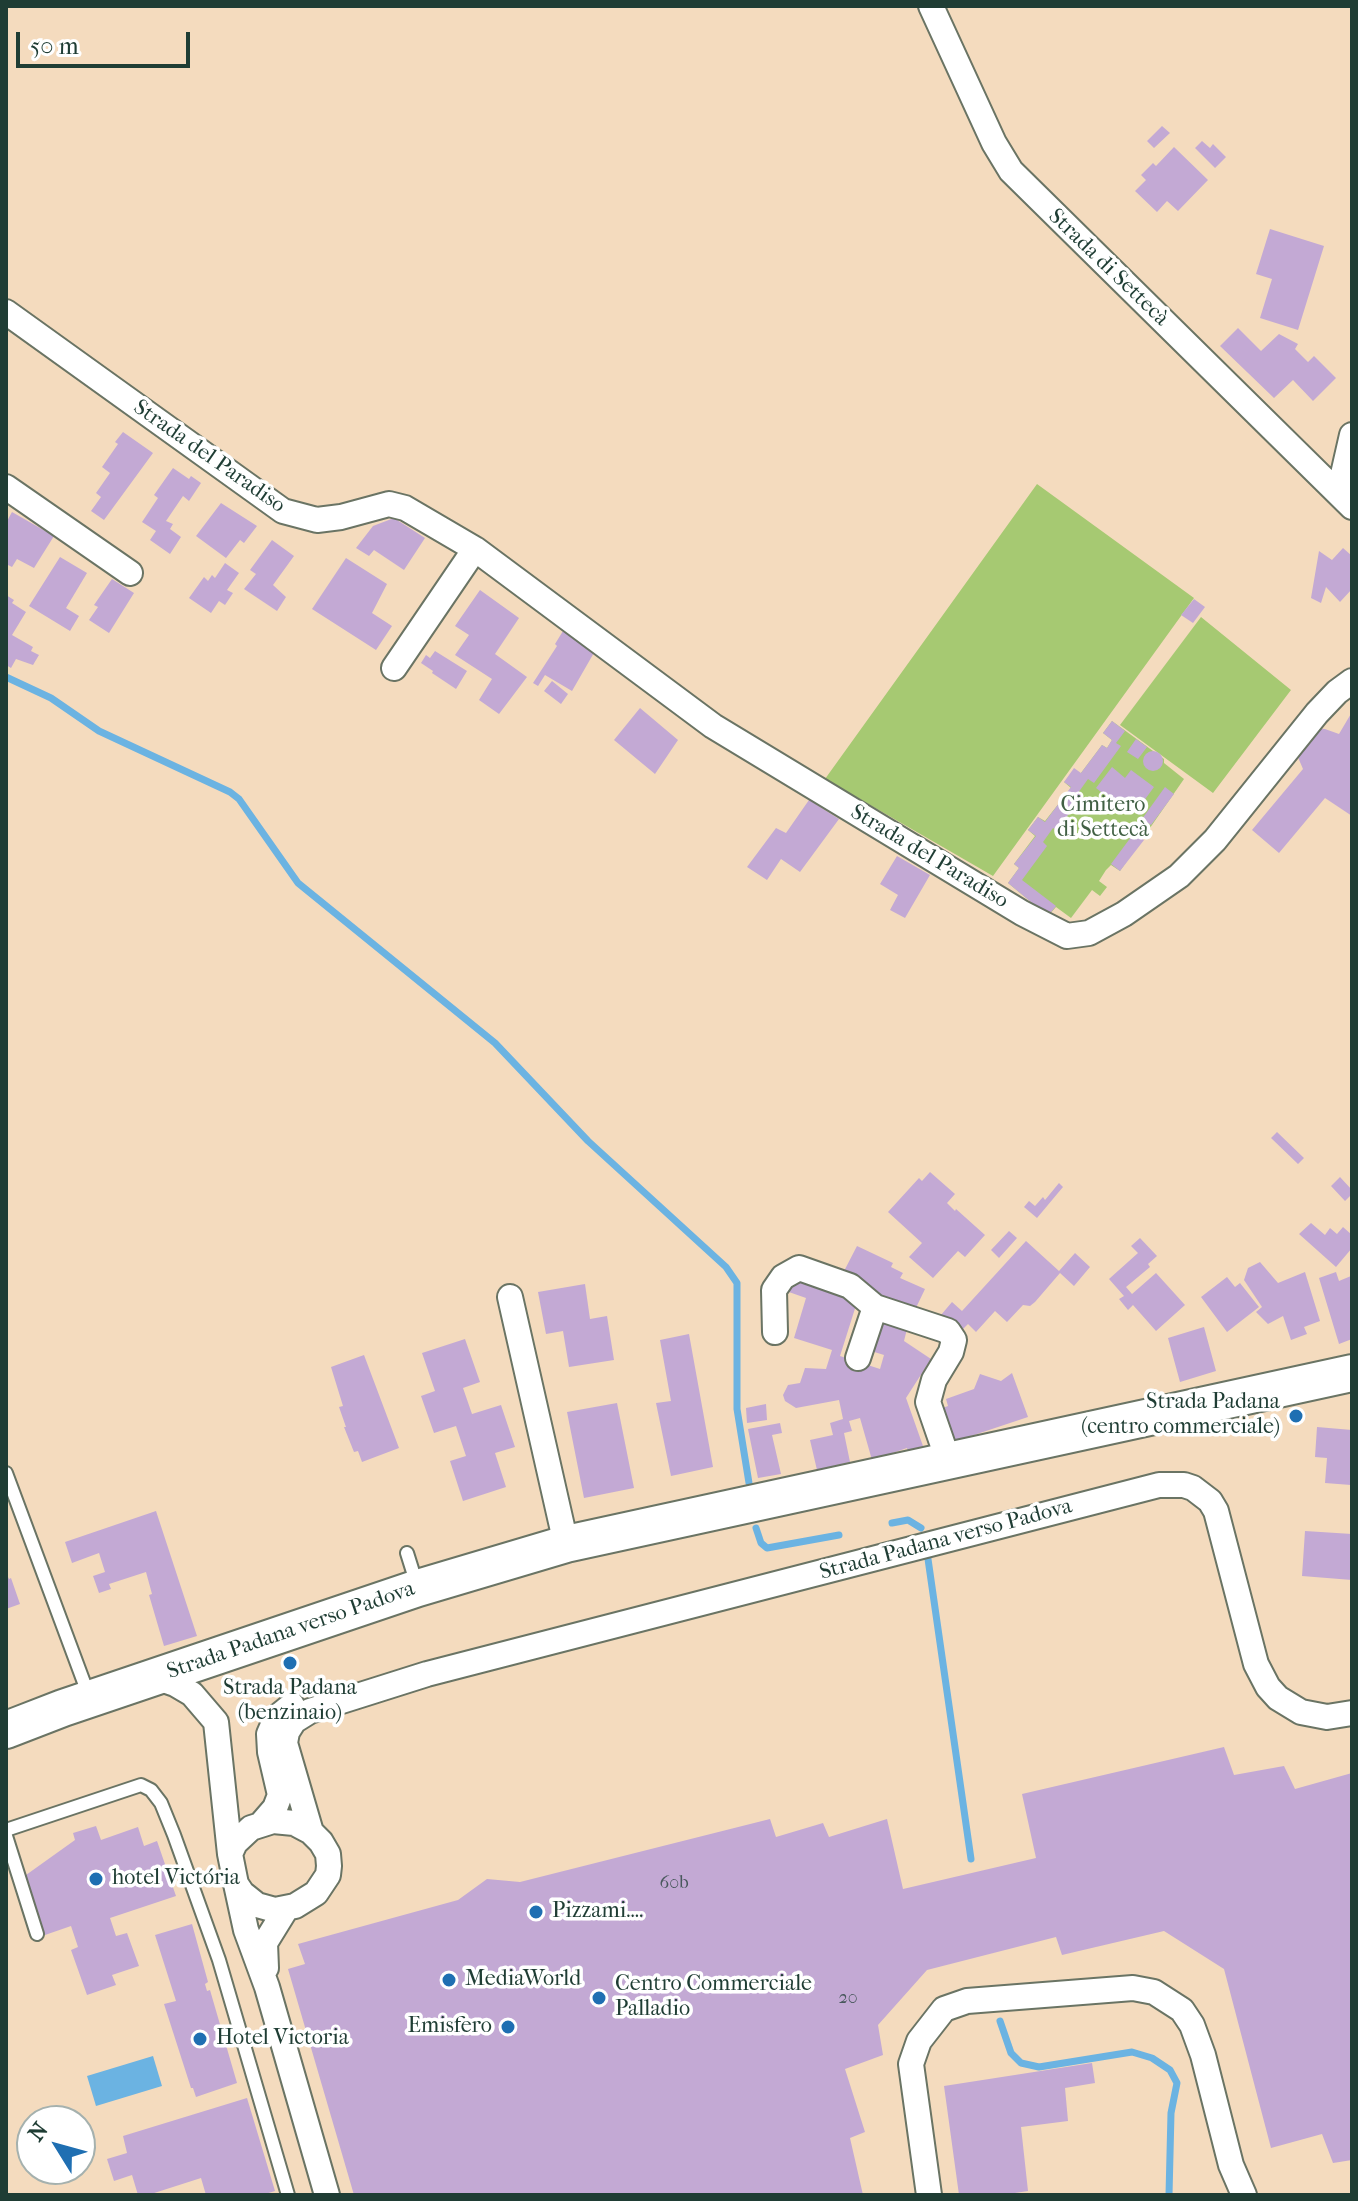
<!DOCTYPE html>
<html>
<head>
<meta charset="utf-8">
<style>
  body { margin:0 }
  #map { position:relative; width:1358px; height:2201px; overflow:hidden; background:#f4dbbe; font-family:"IM FELL French Canon",serif }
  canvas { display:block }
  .frame { position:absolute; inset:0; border:8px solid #1f3d34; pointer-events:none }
  .north { position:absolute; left:16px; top:2105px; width:80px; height:80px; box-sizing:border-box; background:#fff; border:2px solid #a5b1ae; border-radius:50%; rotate:307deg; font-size:22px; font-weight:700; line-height:32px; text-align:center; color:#1f3d34 }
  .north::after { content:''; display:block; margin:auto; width:28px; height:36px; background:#1f6fb2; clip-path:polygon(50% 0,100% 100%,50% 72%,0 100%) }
  .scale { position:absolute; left:16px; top:32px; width:174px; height:36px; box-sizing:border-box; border:4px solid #1f3d34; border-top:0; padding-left:10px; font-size:24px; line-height:28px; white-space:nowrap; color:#1f3d34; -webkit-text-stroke:6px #fff; paint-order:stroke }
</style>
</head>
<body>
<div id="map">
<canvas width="1358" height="2201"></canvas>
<div class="frame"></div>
<div class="north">N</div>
<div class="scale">50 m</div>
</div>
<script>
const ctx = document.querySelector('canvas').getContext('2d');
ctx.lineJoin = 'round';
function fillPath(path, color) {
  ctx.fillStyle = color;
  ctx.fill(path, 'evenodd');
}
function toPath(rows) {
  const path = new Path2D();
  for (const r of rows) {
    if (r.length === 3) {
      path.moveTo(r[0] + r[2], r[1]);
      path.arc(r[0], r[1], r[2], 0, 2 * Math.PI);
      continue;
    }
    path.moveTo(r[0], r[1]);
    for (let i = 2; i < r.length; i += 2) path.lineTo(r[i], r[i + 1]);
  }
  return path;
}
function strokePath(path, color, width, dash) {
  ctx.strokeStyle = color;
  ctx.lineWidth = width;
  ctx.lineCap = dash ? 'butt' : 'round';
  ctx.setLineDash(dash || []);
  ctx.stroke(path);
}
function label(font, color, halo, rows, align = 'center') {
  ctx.font = font + ' "IM FELL French Canon",serif';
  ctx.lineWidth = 7;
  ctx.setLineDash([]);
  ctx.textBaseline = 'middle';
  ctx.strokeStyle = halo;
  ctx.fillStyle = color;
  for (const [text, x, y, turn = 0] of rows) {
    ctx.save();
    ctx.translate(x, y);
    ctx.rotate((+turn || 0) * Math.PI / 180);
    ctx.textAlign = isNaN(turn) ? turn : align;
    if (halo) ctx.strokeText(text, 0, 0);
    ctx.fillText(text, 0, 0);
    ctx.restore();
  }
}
const green = toPath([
  [1037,484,1194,598,993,876,825,779],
  [1201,617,1291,690,1213,793,1120,725],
  [1112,721,1164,759,1164,763,1184,779,1120,871,1111,865,1106,870,1099,881,1107,887,1100,896,1092,890,1071,918,1056,907,1048,916,1008,883,1019,868,1014,864,1035,836,1028,830,1038,817,1045,821,1071,788,1064,782,1081,773,1102,745,1107,748,1112,740,1103,733]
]);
const water = toPath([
  [153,2056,162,2086,96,2106,87,2076]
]);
const stream = toPath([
  [6,677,51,698,99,731,230,792,239,799,298,883,495,1043,588,1141,726,1267,737,1283,737,1409,749,1483],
  [892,1523,908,1520,921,1528],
  [756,1528,761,1543,767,1548,839,1535],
  [928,1559,971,1859],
  [1000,2021,1011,2053,1021,2063,1039,2067,1132,2052,1152,2058,1170,2070,1177,2083,1171,2113,1169,2195]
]);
const building = toPath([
  [1162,126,1170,133,1154,148,1147,141],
  [1202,141,1210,148,1213,144,1226,157,1215,168,1195,148],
  [1174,147,1208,180,1178,211,1167,201,1157,212,1135,191,1146,180,1141,175,1153,163,1156,166],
  [1270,229,1324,246,1298,330,1260,318,1272,279,1256,274],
  [1238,328,1261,351,1279,334,1298,344,1295,349,1308,362,1314,356,1336,378,1313,401,1293,380,1274,398,1220,346],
  [123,432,153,453,104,520,91,511,101,497,96,493,110,473,102,467,118,444,115,442],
  [173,468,189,479,191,476,201,483,189,501,183,496,166,521,173,524,170,529,181,537,170,554,150,540,156,531,142,522,158,498,154,495],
  [221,503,257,526,244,543,240,540,226,558,196,536],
  [12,512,54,536,34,568,17,559,12,567,6,564,6,523],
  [394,518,425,538,404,570,374,550,369,556,356,548,373,526],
  [272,540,294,556,273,585,286,597,277,611,244,589,256,574,250,570],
  [1343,548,1352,556,1352,589,1340,602,1326,587,1321,603,1311,598,1319,551,1332,560],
  [60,557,87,573,66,608,79,616,70,631,29,606],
  [346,558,387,584,372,613,392,626,376,650,312,609],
  [225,563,239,573,227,590,233,593,225,605,219,601,211,613,189,598,204,577,208,581,212,575,215,578],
  [112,579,134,593,109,633,89,620,98,607,94,605],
  [480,590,519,618,495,654,527,677,499,714,479,700,492,679,455,655,469,635,455,626],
  [6,595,14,600,12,603,26,612,12,635,33,647,31,651,39,655,33,665,16,659,11,668,6,665,6,613,8,609,6,608],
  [1194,599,1205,607,1193,623,1181,615],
  [563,631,595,651,572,691,545,675,538,686,533,683,557,646,555,644],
  [435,651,467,671,456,689,432,673,433,671,421,663,426,655,430,658],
  [552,681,568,694,561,704,544,691],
  [640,708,678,740,655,774,614,740],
  [1352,712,1352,816,1325,798,1279,853,1252,830,1303,769,1297,755,1314,728,1325,729,1339,734],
  [1112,721,1125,731,1116,743,1121,746,1094,783,1088,779,1078,793,1082,796,1057,830,1053,828,1043,842,1047,846,1022,880,1056,906,1048,916,1008,883,1019,868,1014,864,1036,836,1028,830,1038,817,1045,822,1071,787,1064,782,1074,768,1081,773,1102,745,1107,748,1112,740,1103,733],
  [1136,739,1147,747,1138,759,1127,752],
  [1153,761,10],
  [1112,767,1125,778,1131,770,1154,787,1138,809,1123,798,1118,805,1096,788],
  [1165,787,1174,794,1151,825,1142,819],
  [809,800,839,819,800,872,781,859,767,880,747,867,776,828,786,833],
  [1134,833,1144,840,1120,871,1111,864],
  [897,856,930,875,905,918,890,910,898,895,880,884],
  [1277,1132,1304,1158,1298,1164,1271,1138],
  [930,1172,955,1194,947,1203,955,1211,956,1209,985,1235,965,1257,958,1251,933,1278,909,1257,922,1243,888,1212,919,1178,922,1181],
  [1340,1177,1352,1190,1352,1194,1345,1201,1331,1186],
  [1059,1183,1063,1187,1037,1218,1024,1207,1029,1201,1035,1206,1043,1197,1045,1200],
  [1311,1223,1325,1235,1330,1228,1337,1234,1343,1227,1352,1235,1352,1248,1336,1267,1299,1234],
  [1009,1231,1017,1238,999,1258,991,1250],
  [1140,1238,1157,1256,1148,1264,1150,1267,1126,1287,1132,1294,1156,1273,1185,1305,1156,1331,1133,1305,1128,1310,1119,1299,1124,1296,1109,1279,1138,1253,1131,1246],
  [1026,1241,1059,1271,1075,1253,1090,1267,1074,1286,1060,1273,1035,1302,1030,1306,1023,1305,1007,1322,995,1311,976,1332,968,1324,960,1332,941,1315,952,1302,962,1311],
  [857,1246,893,1263,891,1267,903,1273,900,1278,925,1289,914,1312,873,1296,876,1291,842,1275],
  [1260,1262,1278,1283,1305,1272,1320,1321,1304,1327,1307,1334,1291,1340,1283,1316,1268,1324,1256,1312,1262,1307,1244,1280,1248,1268],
  [1336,1272,1339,1281,1351,1276,1352,1278,1352,1339,1339,1344,1319,1278],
  [1227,1277,1235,1287,1240,1283,1259,1307,1227,1332,1201,1297],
  [790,1278,858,1299,840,1356,880,1369,884,1355,868,1350,877,1316,908,1325,904,1341,931,1359,906,1398,923,1446,908,1451,907,1448,872,1460,860,1418,849,1421,852,1431,844,1433,850,1462,817,1470,810,1440,833,1435,830,1423,843,1419,839,1400,796,1408,785,1401,783,1395,788,1385,800,1383,805,1368,826,1369,832,1350,794,1338,806,1298,786,1291],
  [585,1284,590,1319,607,1316,614,1360,569,1367,563,1331,546,1334,538,1292],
  [1204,1327,1216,1371,1180,1382,1168,1338],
  [689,1334,713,1467,671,1476,656,1403,671,1401,660,1340],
  [465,1339,480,1382,463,1388,472,1414,501,1405,515,1447,495,1453,506,1487,463,1501,450,1461,466,1456,456,1426,434,1433,421,1396,435,1391,422,1353],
  [364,1355,399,1448,362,1462,358,1451,354,1452,344,1427,346,1427,339,1407,343,1406,331,1367],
  [1012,1373,1028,1417,953,1442,937,1410,948,1406,946,1399,974,1389,980,1374,1001,1381],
  [617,1403,634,1488,584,1498,567,1412],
  [766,1404,767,1420,747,1423,746,1408],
  [780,1423,782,1433,772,1435,781,1474,758,1478,748,1429],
  [1317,1427,1352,1430,1351,1485,1325,1483,1327,1458,1315,1457],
  [156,1511,197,1636,164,1646,149,1595,152,1594,146,1572,109,1584,111,1589,99,1593,93,1576,105,1572,99,1553,72,1563,65,1542],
  [1305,1531,1352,1534,1352,1580,1302,1576],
  [6,1573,9,1579,11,1578,20,1604,6,1609],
  [1224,1747,1234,1775,1284,1766,1295,1789,1352,1773,1352,2160,1333,2163,1322,2134,1271,2148,1224,1969,1164,1931,1062,1955,1056,1937,927,1970,878,2025,883,2055,845,2069,865,2132,850,2138,863,2195,354,2195,288,1969,305,1964,298,1944,458,1900,487,1879,520,1882,770,1819,776,1837,823,1823,829,1837,887,1819,903,1889,1036,1858,1022,1794],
  [96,1826,101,1840,138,1827,144,1846,157,1841,176,1896,110,1918,116,1936,127,1933,139,1966,112,1975,116,1985,87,1995,71,1950,78,1947,71,1926,45,1935,26,1875,75,1840,73,1833],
  [192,1924,208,1982,205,1984,207,1991,210,1990,237,2083,196,2097,193,2088,191,2088,164,2004,176,2001,155,1935],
  [1092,2063,1095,2083,1065,2088,1068,2121,1021,2127,1028,2191,1002,2195,959,2195,944,2086],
  [247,2098,275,2191,262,2195,206,2195,201,2178,148,2195,138,2195,132,2175,114,2181,107,2159,127,2153,123,2136]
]);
const service = toPath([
  [6,1473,89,1696],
  [407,1553,417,1585],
  [6,1830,141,1785,151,1790,161,1803,174,1835,219,1960,288,2195],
  [6,1836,37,1934]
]);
const minor = toPath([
  [931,6,994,143,1011,171,1352,507],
  [6,312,283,511,317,520,341,517,389,504,405,508,475,549,713,726,1022,913,1067,936,1089,933,1124,914,1179,876,1215,840,1317,713,1337,692,1352,681],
  [6,487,130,573],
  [1339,492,1352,435],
  [394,668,475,549],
  [510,1297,566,1544],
  [775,1332,774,1290,783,1277,799,1268,850,1286,875,1307,948,1331,954,1340,951,1352,934,1380,928,1402,948,1460],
  [858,1358,875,1307],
  [155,1677,175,1684,192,1694,216,1722,230,1854],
  [273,1821,294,1823,311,1832,321,1842,328,1854,329,1866,328,1875,316,1893,295,1906,275,1910,257,1905,242,1893,236,1884,230,1854,235,1843,251,1828,273,1821],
  [262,1823,275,1808,280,1795,270,1752,269,1734,276,1718,292,1705],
  [311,1832,285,1743,287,1732,294,1721,310,1711,427,1674,1159,1485,1184,1485,1193,1488,1210,1501,1216,1511,1256,1664,1268,1687,1278,1698,1301,1712,1327,1717,1352,1713],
  [236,1884,246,1930,267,1987,327,2195],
  [266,1968,265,1943,286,1909],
  [929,2195,911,2064,919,2041,944,2009,967,2001,1133,1988,1154,1992,1182,2010,1192,2025,1203,2055,1231,2165,1244,2195]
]);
const primary = toPath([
  [6,1730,63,1708,418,1588,566,1544,1352,1373]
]);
const markers = [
  [1296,1416,8,"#1f6fb2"],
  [290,1663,8,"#1f6fb2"],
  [96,1879,8,"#1f6fb2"],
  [536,1912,8,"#1f6fb2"],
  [449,1980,8,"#1f6fb2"],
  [599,1998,8,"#1f6fb2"],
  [508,2027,8,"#1f6fb2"],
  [200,2039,8,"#1f6fb2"]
];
const numberNames = [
  ["60b",674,1884],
  ["20",848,1999]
];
const streetNames = [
  ["Strada di Settecà",1108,268,44],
  ["Strada del Paradiso",209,457,35],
  ["Strada del Paradiso",929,857,31],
  ["Strada Padana verso Padova",946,1540,-15],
  ["Strada Padana verso Padova",291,1631,-19]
];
const parkNames = [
  ["Cimitero",1103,806],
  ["di Settecà",1103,831]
];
const poiNames = [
  ["Strada Padana",1280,1403,"right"],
  ["(centro commerciale)",1280,1428,"right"],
  ["Strada Padana",290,1689,"center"],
  ["(benzinaio)",290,1714,"center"],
  ["hotel Victória",112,1879],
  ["Pizzami....",552,1912],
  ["MediaWorld",465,1980],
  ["Centro Commerciale",615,1985],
  ["Palladio",615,2010],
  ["Emisfero",492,2027,"right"],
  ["Hotel Victoria",216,2039]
];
fillPath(green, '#a6c972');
fillPath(water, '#6bb3e2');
strokePath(stream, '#6bb3e2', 7);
fillPath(building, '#c3a9d4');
strokePath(service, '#6a7464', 16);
strokePath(minor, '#6a7464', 28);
strokePath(primary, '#6a7464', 40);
strokePath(service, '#fff', 12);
strokePath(minor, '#fff', 24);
strokePath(primary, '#fff', 36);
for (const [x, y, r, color] of markers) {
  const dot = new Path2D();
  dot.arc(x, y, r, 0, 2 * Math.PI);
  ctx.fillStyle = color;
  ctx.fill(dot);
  strokePath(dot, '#fff', 3);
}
label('18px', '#48585c', null, numberNames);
label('22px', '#1f3d34', '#fff', streetNames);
label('22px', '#416044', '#fff', parkNames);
label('22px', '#1f3d34', '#fff', poiNames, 'left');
</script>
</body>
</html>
